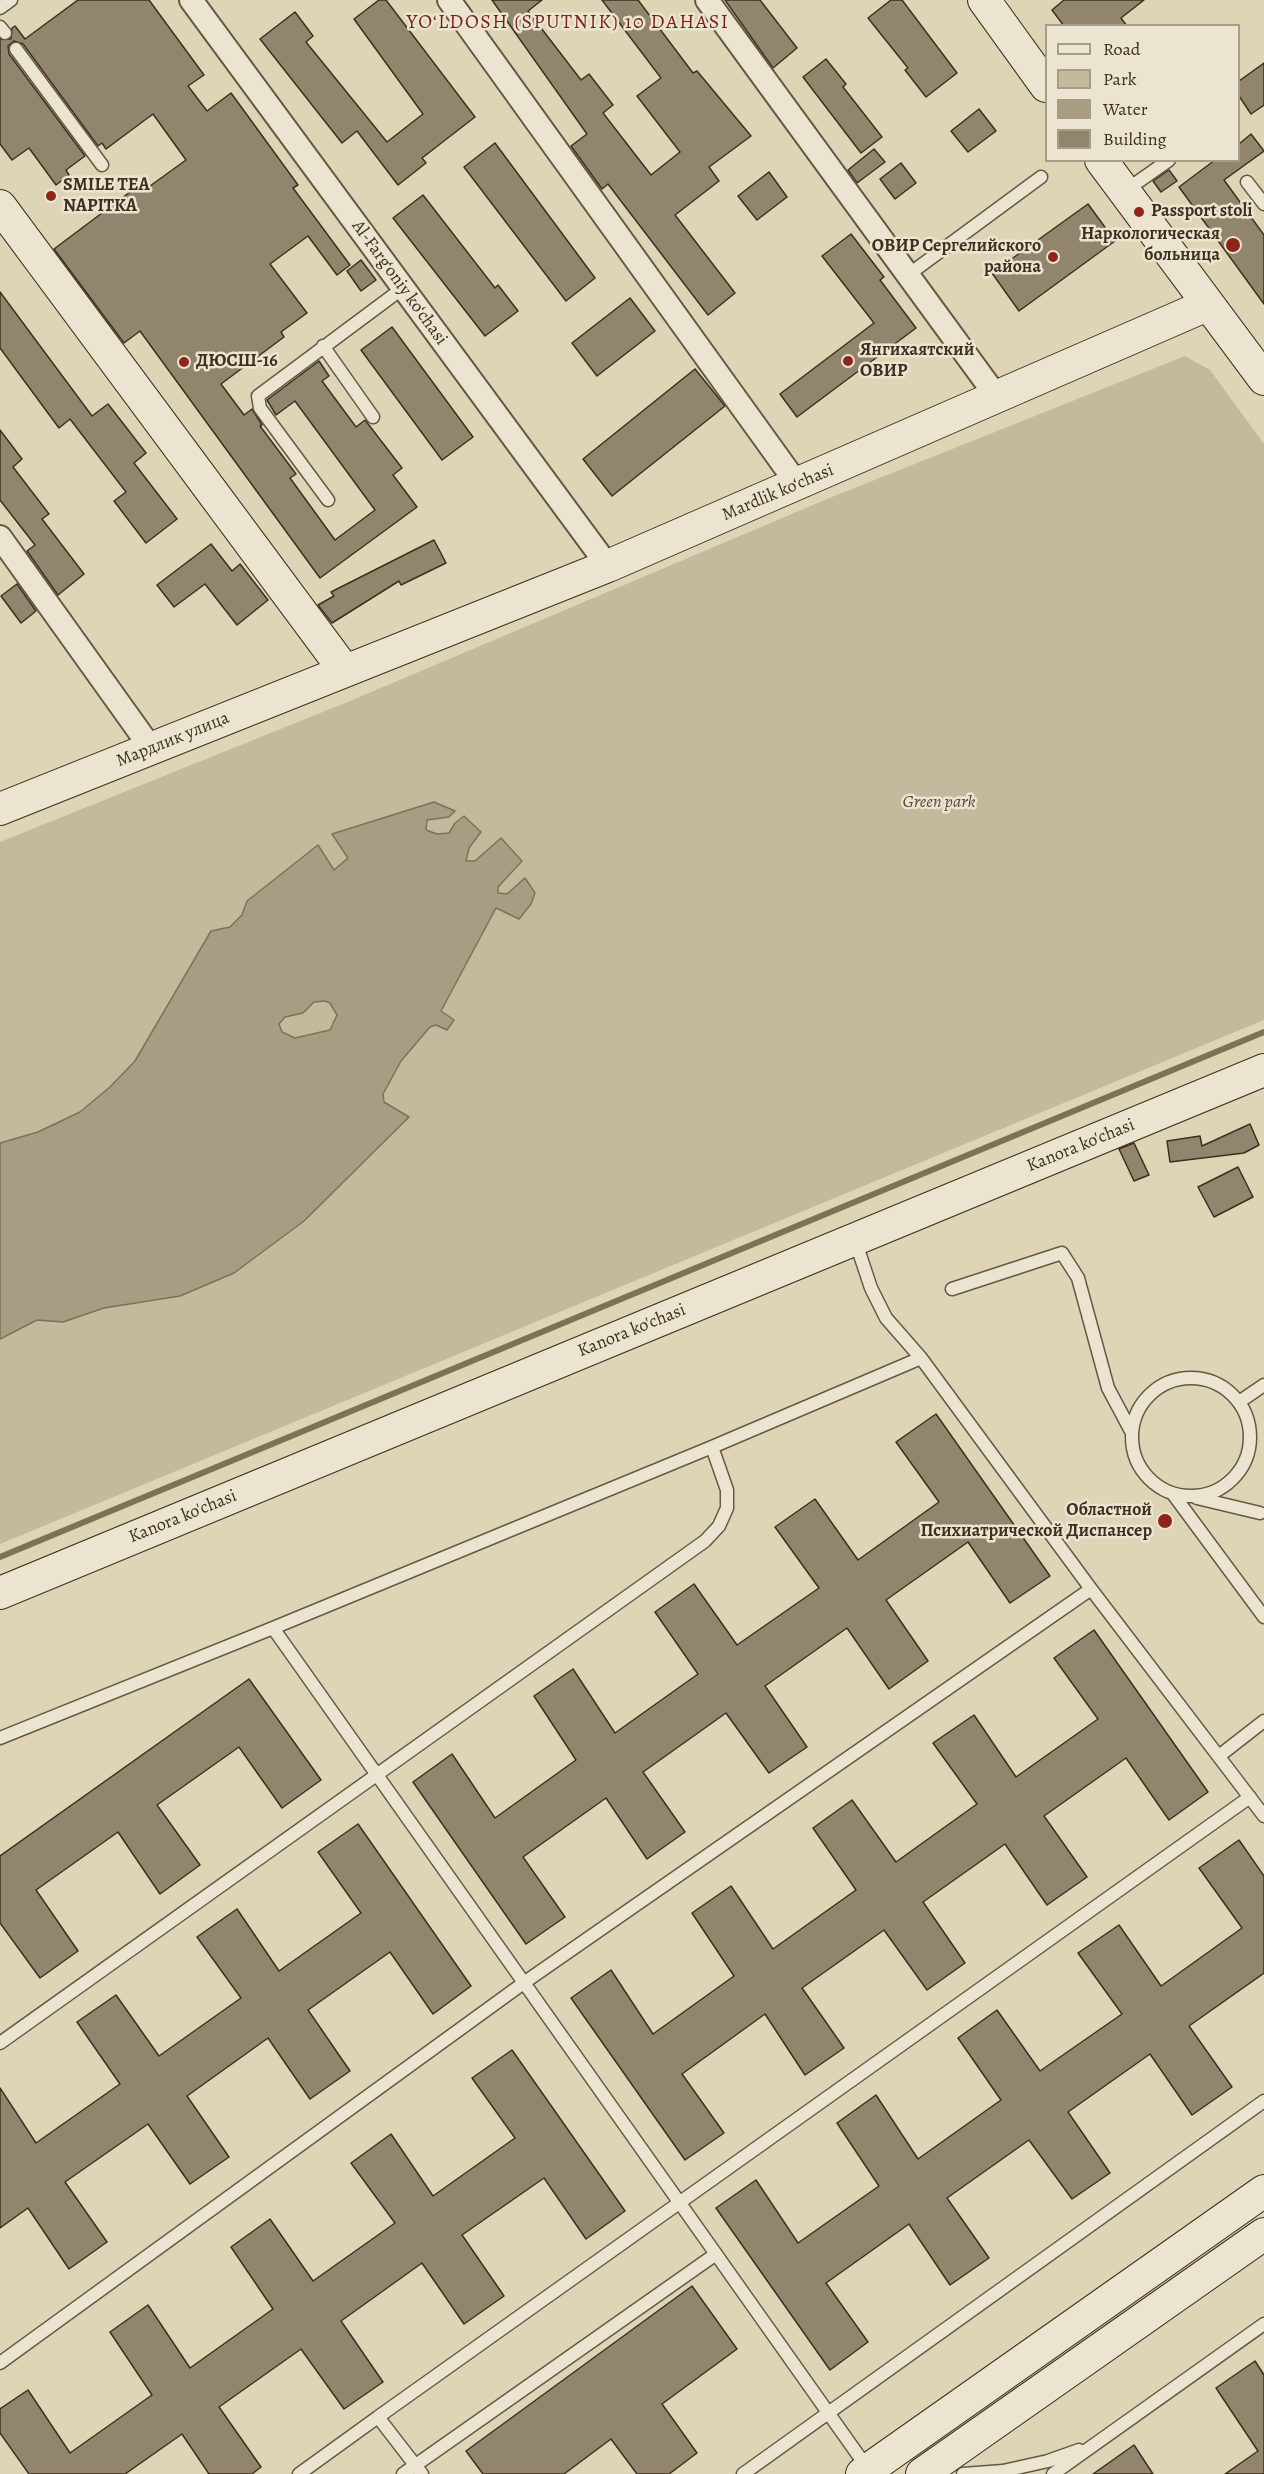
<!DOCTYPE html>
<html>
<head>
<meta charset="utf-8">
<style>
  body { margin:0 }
  #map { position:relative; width:1264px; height:2474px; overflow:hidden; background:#ded5b7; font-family:Alegreya,serif }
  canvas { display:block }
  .legend { position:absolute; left:1045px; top:24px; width:195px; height:138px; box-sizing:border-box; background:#eae4d0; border:2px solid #a69c88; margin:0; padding:8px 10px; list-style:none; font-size:18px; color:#3f2f1d }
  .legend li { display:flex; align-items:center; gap:12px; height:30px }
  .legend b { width:30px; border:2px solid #a69c88 }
</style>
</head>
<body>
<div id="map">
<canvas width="1264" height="2474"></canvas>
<ul class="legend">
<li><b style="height:8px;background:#eae4d0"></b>Road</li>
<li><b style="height:16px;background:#c3b99d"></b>Park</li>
<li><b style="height:16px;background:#a89d83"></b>Water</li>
<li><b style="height:16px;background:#92856d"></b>Building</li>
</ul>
</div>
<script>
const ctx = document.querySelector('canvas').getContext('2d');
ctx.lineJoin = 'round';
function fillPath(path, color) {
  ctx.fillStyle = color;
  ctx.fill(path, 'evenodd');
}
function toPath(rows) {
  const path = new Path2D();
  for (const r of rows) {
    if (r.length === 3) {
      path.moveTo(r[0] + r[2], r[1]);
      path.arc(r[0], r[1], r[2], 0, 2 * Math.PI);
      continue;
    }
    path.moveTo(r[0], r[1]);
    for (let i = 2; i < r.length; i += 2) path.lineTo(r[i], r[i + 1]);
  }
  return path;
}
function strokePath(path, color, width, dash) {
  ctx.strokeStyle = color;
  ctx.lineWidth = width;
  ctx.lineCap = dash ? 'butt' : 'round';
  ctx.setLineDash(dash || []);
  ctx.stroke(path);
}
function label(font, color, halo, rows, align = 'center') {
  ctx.font = font + ' Alegreya,serif';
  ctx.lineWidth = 5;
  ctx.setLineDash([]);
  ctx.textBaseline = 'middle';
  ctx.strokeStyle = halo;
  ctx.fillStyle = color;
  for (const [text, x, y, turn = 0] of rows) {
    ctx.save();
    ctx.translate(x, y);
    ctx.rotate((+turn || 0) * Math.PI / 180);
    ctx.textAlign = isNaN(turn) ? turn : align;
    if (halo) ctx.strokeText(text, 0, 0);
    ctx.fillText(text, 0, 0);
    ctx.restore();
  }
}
const green = toPath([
  [1185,356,1210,370,1264,444,1264,1020,0,1544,0,842,350,701,832,497]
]);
const water = toPath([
  [434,802,455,811,449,817,427,820,426,830,437,834,449,833,455,823,464,816,481,832,469,848,466,861,475,861,501,838,522,861,498,887,498,893,507,894,525,878,535,893,531,904,519,919,496,908,441,1011,454,1020,447,1030,436,1025,430,1027,401,1061,383,1094,384,1102,409,1117,304,1221,234,1273,180,1296,104,1308,63,1322,37,1320,0,1339,0,1143,38,1132,80,1112,110,1087,135,1061,211,931,230,927,242,915,247,901,318,845,334,870,348,858,332,834,434,802],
  [325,1001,330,1003,337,1015,330,1030,295,1038,282,1032,279,1024,285,1017,303,1013,314,1002,325,1001]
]);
const stream = toPath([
  [0,1557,1264,1032]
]);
const building = toPath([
  [78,0,149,0,204,75,188,86,207,111,231,93,298,185,293,188,350,265,337,275,308,236,270,264,307,313,281,332,284,337,221,384,244,415,252,409,262,425,260,426,296,474,290,478,335,540,375,510,295,401,276,415,267,400,319,361,329,376,322,381,356,427,365,420,402,468,393,475,417,507,320,578,140,331,124,343,54,249,146,180,150,186,186,160,153,114,106,149,102,143,98,146,23,44,14,41,8,46,9,54,85,156,66,170,69,175,56,185,29,148,12,160,0,144,0,39,11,39,12,28,15,26,25,39,78,0],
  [379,0,386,0,475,117,422,158,426,163,398,185,357,131,342,143,260,39,295,12,313,36,306,42,387,142,423,114,354,19,379,0],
  [492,0,542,0,528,11,581,80,589,74,613,105,603,113,651,175,680,152,637,96,661,78,602,0,638,0,693,73,697,71,751,136,709,167,719,181,675,215,735,293,708,315,608,184,602,189,571,146,587,134,492,0],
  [725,0,760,0,797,48,773,68,725,0],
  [891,0,902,0,957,73,926,97,905,70,908,68,868,18,891,0],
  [1064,0,1144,0,1121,18,1127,26,1064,26,1052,10,1064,0],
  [826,59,846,84,843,87,882,137,861,153,803,77,826,59],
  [1264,63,1264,105,1251,114,1239,96,1239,81,1264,63],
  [979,109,996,131,968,152,951,131,979,109],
  [1251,134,1264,151,1224,180,1264,235,1264,304,1179,187,1215,160,1239,160,1239,144,1251,134],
  [495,143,595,278,566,301,464,167,495,143],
  [874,149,885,162,857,183,848,170,874,149],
  [901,163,916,183,895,199,880,179,901,163],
  [1169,170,1177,181,1161,192,1153,181,1169,170],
  [769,172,787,197,757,220,738,196,769,172],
  [423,195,495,288,498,285,518,311,485,336,393,218,423,195],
  [1088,204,1115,241,1019,311,992,273,1088,204],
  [851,234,884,277,880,280,916,328,797,417,780,394,874,323,822,256,851,234],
  [361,260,376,280,361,291,347,271,361,260],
  [0,292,92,416,108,404,146,453,134,463,177,519,146,543,114,501,126,492,70,419,59,428,0,348,0,292],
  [630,298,655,331,597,376,572,343,630,298],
  [392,327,473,437,442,460,361,350,392,327],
  [695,369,725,406,612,496,583,459,695,369],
  [0,430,22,459,13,467,49,514,42,519,84,574,58,595,27,551,35,545,0,500,0,430],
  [434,540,446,563,401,585,399,581,332,623,318,605,334,596,331,592,434,540],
  [211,544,232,571,240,564,268,600,237,625,205,584,174,607,157,585,211,544],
  [17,584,36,611,21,623,1,596,17,584],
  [1250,1124,1259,1145,1244,1153,1170,1162,1167,1141,1200,1136,1202,1146,1250,1124],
  [1134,1143,1149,1175,1134,1181,1119,1149,1134,1143],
  [1238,1167,1253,1197,1214,1217,1198,1187,1238,1167],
  [936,1414,1050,1576,1010,1603,968,1542,886,1600,928,1661,889,1689,847,1628,765,1686,807,1747,769,1773,726,1713,643,1772,685,1832,647,1859,606,1798,523,1857,565,1917,526,1944,413,1782,452,1754,495,1818,576,1760,534,1696,573,1669,615,1733,698,1674,655,1612,694,1584,737,1645,819,1588,775,1527,815,1499,858,1560,939,1502,896,1442,936,1414],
  [1094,1630,1208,1792,1169,1820,1126,1758,1044,1816,1087,1877,1047,1905,1005,1844,923,1902,965,1963,927,1990,884,1930,802,1988,844,2048,805,2075,765,2014,682,2074,724,2133,685,2160,571,1998,611,1970,653,2034,734,1976,692,1913,731,1886,773,1949,856,1890,813,1828,852,1800,896,1862,977,1804,933,1743,974,1715,1016,1777,1098,1719,1054,1658,1094,1630],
  [249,1679,321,1780,282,1808,239,1747,157,1805,200,1865,160,1894,118,1832,36,1890,78,1951,40,1978,0,1923,0,1856,249,1679],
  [358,1824,471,1986,433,2014,390,1952,308,2010,350,2071,310,2099,268,2038,187,2096,229,2157,190,2184,148,2124,65,2182,107,2242,69,2269,28,2208,0,2228,0,2088,36,2143,120,2084,77,2022,116,1995,159,2056,241,1998,197,1937,237,1909,279,1971,361,1913,318,1852,358,1824],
  [1239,1840,1264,1876,1264,1973,1189,2026,1232,2087,1192,2115,1150,2054,1068,2112,1110,2173,1072,2199,1029,2140,947,2198,989,2258,950,2285,909,2224,826,2283,868,2342,830,2370,716,2208,756,2180,798,2243,879,2186,837,2123,876,2095,918,2159,1001,2100,958,2038,997,2010,1040,2071,1122,2014,1078,1953,1119,1925,1161,1986,1242,1928,1199,1868,1239,1840],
  [512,2050,625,2211,586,2239,544,2178,462,2235,504,2296,464,2324,422,2263,341,2321,383,2382,344,2409,301,2349,219,2407,261,2467,252,2474,209,2474,182,2434,125,2474,29,2474,0,2433,0,2409,28,2390,70,2453,152,2395,110,2332,148,2305,190,2368,273,2309,231,2247,270,2219,313,2281,395,2223,351,2163,391,2134,433,2196,515,2138,472,2078,512,2050],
  [692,2286,737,2349,662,2404,697,2453,669,2474,637,2474,611,2439,564,2474,483,2474,466,2451,692,2286],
  [1255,2361,1264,2375,1264,2474,1225,2474,1258,2451,1216,2388,1255,2361],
  [1134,2445,1153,2474,1093,2474,1134,2445]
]);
const lane = toPath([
  [0,8,11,0],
  [0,27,5,33],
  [16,49,102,165],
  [1247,182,1264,204],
  [1125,191,1169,160],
  [908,275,1041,177],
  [323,346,373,417],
  [328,500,260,408,258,396,403,288],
  [855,1240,871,1288,886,1318,921,1358,1091,1589,1264,1816],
  [952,1289,1062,1253,1078,1278,1108,1388,1132,1433],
  [1191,1437,59],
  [1239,1402,1264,1385],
  [1173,1494,1264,1617],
  [1197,1498,1260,1513],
  [273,1628,712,1447],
  [0,1738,273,1628,868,2469],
  [1219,1756,1264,1721],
  [0,2043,705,1541,719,1526,727,1508,727,1490,712,1447,921,1358],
  [0,2363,525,1982,1091,1589],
  [378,2417,1250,1797],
  [299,2474,378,2417,422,2474],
  [403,2474,716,2254],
  [743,2474,1264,2101],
  [963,2474,1003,2471,1048,2461,1079,2450],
  [1053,2474,1264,2324]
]);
const street = toPath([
  [191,0,608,566],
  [449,0,798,485],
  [707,0,997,397],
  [0,537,151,748]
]);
const secondary = toPath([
  [984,0,1046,86],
  [1101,160,1264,379],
  [0,206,345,671],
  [0,809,608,566,1207,305],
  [0,1593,1264,1070],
  [862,2474,1264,2191],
  [922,2474,1264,2234]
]);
const markers = [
  [51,196,6,"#8f2418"],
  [1139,212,6,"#8f2418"],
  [1233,245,8,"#8f2418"],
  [1053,257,6,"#8f2418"],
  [848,361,6,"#8f2418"],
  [184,362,6,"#8f2418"],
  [1165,1521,8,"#8f2418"]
];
const poiNames = [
  ["SMILE TEA",63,186],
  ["NAPITKA",63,207],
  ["Passport stoli",1151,212],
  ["Наркологическая",1220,235,"right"],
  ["больница",1220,256,"right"],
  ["ОВИР Сергелийского",1041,247,"right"],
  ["района",1041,268,"right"],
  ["Янгихаятский",860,351],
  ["ОВИР",860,372],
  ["ДЮСШ-16",196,362],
  ["Областной",1152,1511,"right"],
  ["Психиатрической Диспансер",1152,1532,"right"]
];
const streetNames = [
  ["Al-Farg‘oniy ko‘chasi",399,283,54],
  ["Mardlik ko‘chasi",778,493,-23],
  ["Мардлик улица",173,740,-22],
  ["Kanora ko'chasi",1081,1146,-22],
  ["Kanora ko'chasi",632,1331,-22],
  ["Kanora ko'chasi",183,1517,-22]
];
const parkNames = [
  ["Green park",939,803]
];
const neighbourhoodNames = [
  ["YO‘LDOSH (SPUTNIK) 10 DAHASI",568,23]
];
fillPath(green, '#c3b99d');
fillPath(water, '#a89d83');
strokePath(water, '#7e715a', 1.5);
strokePath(stream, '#7e715a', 6);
fillPath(building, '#92856d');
strokePath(building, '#3f2f1d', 1.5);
strokePath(lane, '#675844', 15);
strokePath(street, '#675844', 26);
strokePath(secondary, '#3f2f1d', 34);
strokePath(lane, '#eae4d0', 12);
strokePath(street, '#eae4d0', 22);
strokePath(secondary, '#eae4d0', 32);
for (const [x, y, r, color] of markers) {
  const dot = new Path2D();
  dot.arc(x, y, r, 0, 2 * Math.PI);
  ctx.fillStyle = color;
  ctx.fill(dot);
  strokePath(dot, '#eae4d0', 2);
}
label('bold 18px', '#3f2f1d', '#eae4d0', poiNames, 'left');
label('18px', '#3f2f1d', '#eae4d0', streetNames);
label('italic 18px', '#594b37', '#eae4d0', parkNames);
ctx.letterSpacing = '1.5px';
label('20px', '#7a1f14', '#eae4d0', neighbourhoodNames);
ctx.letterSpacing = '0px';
</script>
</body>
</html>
